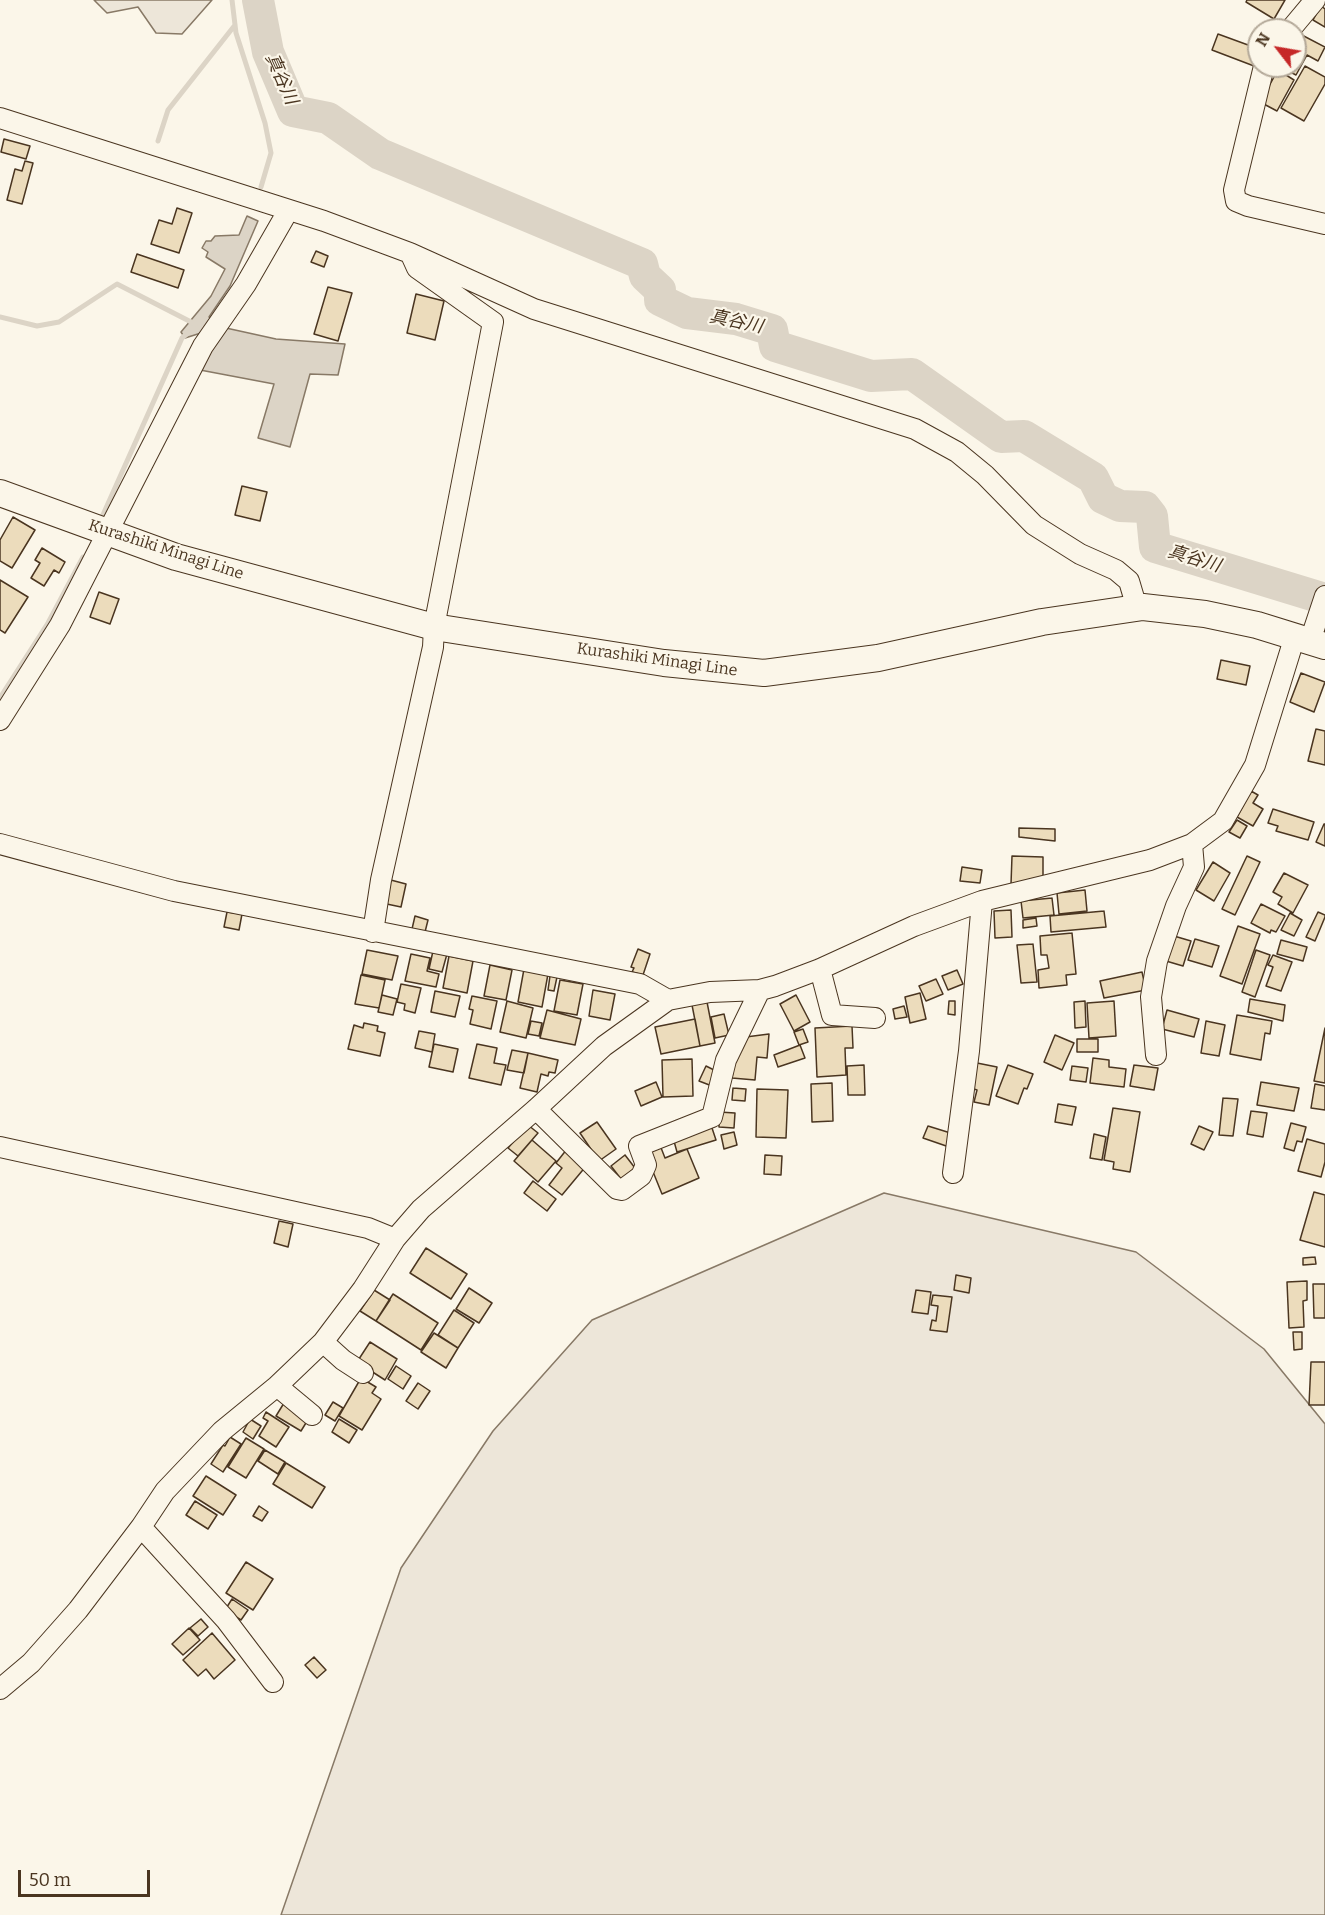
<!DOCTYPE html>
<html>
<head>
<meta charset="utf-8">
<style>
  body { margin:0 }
  #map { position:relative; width:1325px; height:1915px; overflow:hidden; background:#fbf6e9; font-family:Bitter,serif }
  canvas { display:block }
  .north { position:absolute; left:1247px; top:18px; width:60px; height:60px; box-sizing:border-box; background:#fbf6e9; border:2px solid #b4a999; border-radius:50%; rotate:301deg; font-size:16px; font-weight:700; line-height:24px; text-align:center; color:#4a3520 }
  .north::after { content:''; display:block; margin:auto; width:21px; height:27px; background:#c62828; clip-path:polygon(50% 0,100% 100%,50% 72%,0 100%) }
  .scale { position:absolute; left:18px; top:1870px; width:132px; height:27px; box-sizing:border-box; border:3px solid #4a3520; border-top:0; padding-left:8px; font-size:18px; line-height:21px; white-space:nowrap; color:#4a3520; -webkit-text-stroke:4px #fbf6e9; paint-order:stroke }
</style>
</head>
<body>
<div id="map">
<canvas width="1325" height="1915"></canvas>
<div class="north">N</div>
<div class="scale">50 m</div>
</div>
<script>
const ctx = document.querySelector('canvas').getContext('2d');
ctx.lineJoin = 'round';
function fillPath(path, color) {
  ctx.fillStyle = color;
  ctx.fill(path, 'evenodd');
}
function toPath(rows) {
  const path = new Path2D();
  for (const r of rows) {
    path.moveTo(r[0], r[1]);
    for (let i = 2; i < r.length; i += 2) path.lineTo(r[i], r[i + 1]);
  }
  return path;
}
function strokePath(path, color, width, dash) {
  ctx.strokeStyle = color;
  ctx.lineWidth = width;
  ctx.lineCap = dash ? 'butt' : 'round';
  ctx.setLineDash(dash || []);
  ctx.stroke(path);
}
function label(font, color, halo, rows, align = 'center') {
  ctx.font = font + ' Bitter,"Noto Sans JP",serif';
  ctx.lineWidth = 4.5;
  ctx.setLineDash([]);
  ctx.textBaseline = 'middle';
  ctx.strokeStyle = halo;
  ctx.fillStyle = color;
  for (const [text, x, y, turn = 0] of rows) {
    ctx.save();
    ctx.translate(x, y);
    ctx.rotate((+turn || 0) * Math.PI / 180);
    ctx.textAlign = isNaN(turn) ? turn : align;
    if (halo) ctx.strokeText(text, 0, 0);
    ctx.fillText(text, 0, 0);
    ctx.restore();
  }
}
const green = toPath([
  [94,0,212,0,182,34,156,33,138,7,107,13,94,0],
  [884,1193,1136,1252,1264,1349,1325,1424,1325,1915,281,1915,401,1568,493,1431,592,1320,884,1193]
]);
const water = toPath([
  [247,216,258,221,230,286,209,317,226,328,276,339,345,344,338,375,310,374,290,447,258,438,274,384,200,370,201,333,185,338,181,332,211,296,225,269,206,257,208,252,202,248,206,241,211,241,215,236,239,235,247,216]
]);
const stream = toPath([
  [232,0,236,33,265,123,271,153,261,187],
  [158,141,168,110,235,25],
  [0,317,37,326,59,322,117,284,195,324],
  [102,517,182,338,189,332],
  [0,698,48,623,83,557]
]);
const river = toPath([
  [258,0,268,52,293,111,328,118,380,154,642,264,645,276,660,290,660,300,687,313,736,319,772,330,775,346,871,376,912,374,1001,437,1024,436,1093,478,1103,498,1120,506,1145,507,1152,516,1155,547,1325,599]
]);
const building = toPath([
  [1247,0,1285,0,1274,19,1246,2,1247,0],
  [1321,6,1325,9,1325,27,1313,20,1321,6],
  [1298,33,1325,47,1318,61,1307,55,1296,75,1279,66,1295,66,1295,37,1298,33],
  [1218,34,1259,49,1254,66,1212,50,1218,34],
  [1305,66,1325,77,1325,84,1304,121,1281,108,1305,66],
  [1278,70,1294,80,1277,111,1260,102,1278,70],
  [4,139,30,146,26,159,1,152,4,139],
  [25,161,33,163,22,204,7,200,15,169,22,171,25,161],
  [177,208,192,213,179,253,151,244,159,220,172,224,177,208],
  [316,251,328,256,324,267,311,262,316,251],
  [137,254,184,270,178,288,131,272,137,254],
  [328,287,352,293,338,341,314,334,328,287],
  [416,294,444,301,435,340,407,333,416,294],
  [242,486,267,492,260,521,235,515,242,486],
  [13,517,35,530,12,568,0,561,0,540,13,517],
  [42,548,65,562,59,573,54,570,44,586,31,578,40,563,35,560,42,548],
  [0,580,28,597,5,633,0,630,0,580],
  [99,592,119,599,110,624,90,617,99,592],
  [1221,660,1250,666,1246,685,1217,679,1221,660],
  [1301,673,1325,682,1314,712,1290,702,1301,673],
  [1316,729,1325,731,1325,765,1308,761,1316,729],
  [1251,791,1258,795,1253,803,1263,809,1253,826,1237,817,1251,791],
  [1273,809,1314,822,1308,840,1276,831,1278,826,1268,823,1273,809],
  [1237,820,1247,826,1240,838,1229,832,1237,820],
  [1324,824,1325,824,1325,846,1316,842,1324,824],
  [1019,828,1055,829,1055,841,1019,837,1019,828],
  [1012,856,1043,857,1043,879,1011,884,1012,856],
  [1247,856,1260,862,1235,915,1222,909,1247,856],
  [1213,862,1230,873,1214,901,1196,890,1213,862],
  [962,867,982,870,980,883,960,881,962,867],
  [1284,873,1308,885,1293,913,1278,904,1282,897,1273,892,1284,873],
  [387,879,406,884,401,907,382,903,387,879],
  [1085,890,1087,911,1059,914,1057,893,1085,890],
  [1052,898,1054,915,1023,918,1021,901,1052,898],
  [1261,904,1285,916,1276,932,1271,930,1270,933,1251,923,1261,904],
  [1011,910,1012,937,995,938,994,911,1011,910],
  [1104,911,1106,927,1051,932,1050,916,1104,911],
  [227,912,242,914,239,930,224,927,227,912],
  [1318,912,1325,915,1325,917,1315,941,1306,937,1318,912],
  [1290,913,1302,920,1294,936,1281,930,1290,913],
  [415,916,428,920,425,932,412,929,415,916],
  [1036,918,1037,926,1023,928,1023,920,1036,918],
  [1238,926,1260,934,1242,984,1220,976,1238,926],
  [1072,933,1076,974,1066,975,1067,985,1039,988,1038,970,1049,968,1047,955,1041,955,1040,936,1072,933],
  [1174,936,1191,941,1183,966,1166,961,1174,936],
  [1195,939,1219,946,1212,967,1188,960,1195,939],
  [1281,940,1307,947,1303,961,1277,954,1281,940],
  [1033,944,1037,982,1021,983,1017,945,1033,944],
  [638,949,650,954,643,975,632,972,634,968,631,967,638,949],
  [367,950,398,956,392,980,362,974,367,950],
  [1256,950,1270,955,1255,997,1242,992,1256,950],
  [433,951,447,954,442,972,429,969,433,951],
  [411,954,430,958,427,971,439,974,436,987,405,981,411,954],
  [1273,955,1292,962,1281,991,1266,986,1273,967,1268,965,1273,955],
  [449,956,473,961,467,993,443,988,449,956],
  [490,965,512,970,506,1000,484,996,490,965],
  [524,969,548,974,542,1007,518,1002,524,969],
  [957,970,963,984,948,990,942,976,957,970],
  [1142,972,1146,990,1104,998,1100,981,1142,972],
  [361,975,385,980,379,1008,355,1004,361,975],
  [550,976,557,977,554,991,548,990,550,976],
  [936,979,943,994,926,1001,919,986,936,979],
  [560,980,583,984,577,1015,554,1011,560,980],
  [401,984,421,988,415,1013,404,1010,405,1004,397,1002,401,984],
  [593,990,615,994,610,1020,589,1016,593,990],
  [435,991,460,996,455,1017,431,1012,435,991],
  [920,993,926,1019,910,1023,905,997,920,993],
  [382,995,397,999,393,1015,378,1012,382,995],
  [796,995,810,1022,794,1031,780,1004,796,995],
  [472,996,497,1001,491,1029,470,1024,473,1010,469,1009,472,996],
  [1250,999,1285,1005,1283,1021,1248,1012,1250,999],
  [507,1001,533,1008,526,1038,500,1032,507,1001],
  [949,1001,955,1001,955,1015,948,1014,949,1001],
  [1085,1001,1086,1027,1075,1028,1074,1002,1085,1001],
  [1114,1001,1116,1036,1089,1038,1087,1003,1114,1001],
  [707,1002,715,1043,700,1046,692,1005,707,1002],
  [904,1006,907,1017,895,1019,893,1009,904,1006],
  [547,1010,581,1019,575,1045,540,1038,547,1010],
  [1167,1010,1199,1019,1194,1037,1162,1029,1167,1010],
  [724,1014,729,1035,715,1038,711,1017,724,1014],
  [1237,1015,1272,1021,1270,1034,1265,1033,1261,1060,1230,1054,1237,1015],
  [695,1019,700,1046,661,1054,655,1027,695,1019],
  [531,1021,542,1023,539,1036,528,1034,531,1021],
  [1206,1021,1225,1025,1219,1056,1201,1053,1206,1021],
  [364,1023,378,1026,377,1031,385,1033,380,1056,348,1049,354,1025,363,1028,364,1023],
  [852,1026,853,1048,845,1048,846,1075,817,1077,815,1028,852,1026],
  [1325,1028,1325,1083,1314,1081,1325,1028],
  [803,1029,808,1042,799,1045,794,1032,803,1029],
  [419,1031,435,1034,432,1052,415,1048,419,1031],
  [769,1034,767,1058,757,1057,755,1080,732,1078,738,1038,769,1034],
  [1055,1035,1074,1043,1062,1070,1044,1062,1055,1035],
  [1077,1039,1098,1039,1098,1052,1077,1052,1077,1039],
  [434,1044,458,1049,453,1072,429,1067,434,1044],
  [477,1044,497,1048,494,1063,506,1065,501,1085,469,1078,477,1044],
  [800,1045,805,1058,778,1067,774,1055,800,1045],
  [512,1050,528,1053,524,1073,507,1070,512,1050],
  [528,1053,558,1060,555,1073,549,1072,548,1076,541,1074,537,1092,520,1088,528,1053],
  [1093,1058,1109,1060,1109,1067,1126,1069,1124,1087,1090,1083,1093,1058],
  [692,1059,693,1096,663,1097,662,1060,692,1059],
  [977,1063,997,1067,989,1105,974,1102,977,1090,971,1088,977,1063],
  [864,1065,865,1095,848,1095,847,1066,864,1065],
  [1008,1065,1033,1074,1027,1089,1024,1088,1018,1104,996,1096,1008,1065],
  [1134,1065,1158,1068,1154,1090,1130,1086,1134,1065],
  [706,1066,718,1072,712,1086,699,1081,706,1066],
  [1072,1066,1088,1068,1086,1082,1070,1080,1072,1066],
  [656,1082,662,1097,641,1106,635,1091,656,1082],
  [1261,1082,1299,1088,1294,1111,1257,1105,1261,1082],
  [832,1083,833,1121,812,1122,811,1084,832,1083],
  [1315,1084,1325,1086,1325,1110,1311,1108,1315,1084],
  [733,1088,746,1089,745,1101,732,1100,733,1088],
  [757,1089,788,1090,786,1138,756,1137,757,1089],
  [1223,1098,1238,1099,1233,1136,1219,1135,1223,1098],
  [1058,1104,1076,1107,1072,1125,1055,1122,1058,1104],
  [1113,1108,1140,1112,1130,1172,1113,1169,1114,1162,1104,1160,1113,1108],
  [1251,1111,1267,1113,1263,1137,1247,1134,1251,1111],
  [719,1112,735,1113,734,1128,719,1127,719,1112],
  [597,1122,616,1149,599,1161,580,1133,597,1122],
  [710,1122,716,1140,677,1152,672,1134,710,1122],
  [1291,1123,1306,1127,1302,1142,1297,1141,1294,1151,1284,1148,1291,1123],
  [528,1125,538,1133,518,1156,508,1148,528,1125],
  [928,1126,957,1135,952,1148,923,1138,928,1126],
  [1199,1126,1213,1132,1204,1150,1191,1144,1199,1126],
  [734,1132,737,1145,724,1149,721,1135,734,1132],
  [1094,1134,1106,1137,1102,1160,1090,1158,1094,1134],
  [1307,1139,1325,1144,1325,1162,1321,1177,1298,1171,1307,1139],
  [532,1140,556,1161,538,1182,514,1161,532,1140],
  [658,1140,665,1158,687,1149,699,1178,662,1194,643,1147,658,1140],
  [567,1149,587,1165,562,1195,549,1185,562,1168,556,1163,567,1149],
  [625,1155,635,1168,621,1179,611,1166,625,1155],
  [765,1155,782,1156,781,1175,764,1174,765,1155],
  [533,1181,556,1199,547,1211,524,1193,533,1181],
  [1314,1192,1325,1195,1325,1247,1300,1240,1314,1192],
  [279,1221,293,1224,288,1247,274,1243,279,1221],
  [426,1248,467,1274,451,1299,410,1273,426,1248],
  [1315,1257,1316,1264,1303,1265,1303,1258,1315,1257],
  [956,1275,971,1278,969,1293,954,1290,956,1275],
  [1307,1281,1307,1300,1303,1301,1304,1327,1289,1328,1287,1282,1307,1281],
  [1313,1284,1325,1284,1325,1318,1314,1318,1313,1284],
  [469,1288,492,1303,479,1323,456,1309,469,1288],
  [374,1290,390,1300,376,1321,360,1311,374,1290],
  [916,1290,931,1292,928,1314,912,1312,916,1290],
  [393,1294,438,1323,421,1350,376,1321,393,1294],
  [933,1295,952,1297,947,1332,930,1330,932,1320,936,1321,938,1306,931,1305,933,1295],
  [454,1310,474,1323,458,1348,438,1335,454,1310],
  [1293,1332,1302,1332,1302,1349,1294,1350,1293,1332],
  [434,1333,458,1348,446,1368,421,1352,434,1333],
  [370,1342,397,1359,385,1380,357,1362,370,1342],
  [1311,1362,1325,1362,1325,1405,1309,1405,1311,1362],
  [396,1366,411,1376,403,1389,388,1379,396,1366],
  [361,1378,376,1387,372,1393,381,1399,362,1430,339,1416,361,1378],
  [418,1383,430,1391,418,1409,406,1401,418,1383],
  [333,1402,343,1408,335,1421,325,1415,333,1402],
  [284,1403,309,1418,301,1431,276,1416,284,1403],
  [266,1412,289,1427,276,1447,259,1436,268,1421,263,1418,266,1412],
  [250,1419,261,1426,253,1439,243,1432,250,1419],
  [339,1419,357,1430,349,1443,332,1432,339,1419],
  [230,1437,241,1444,223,1472,211,1464,223,1445,225,1446,230,1437],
  [246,1438,264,1449,246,1478,228,1467,246,1438],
  [265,1450,285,1462,278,1474,258,1461,265,1450],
  [286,1463,325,1487,312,1508,273,1484,286,1463],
  [206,1476,236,1495,223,1515,193,1496,206,1476],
  [195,1501,217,1515,208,1529,186,1515,195,1501],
  [259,1506,268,1512,262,1521,253,1516,259,1506],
  [246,1562,273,1579,253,1610,226,1593,246,1562],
  [232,1599,248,1610,241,1620,225,1610,232,1599],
  [201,1619,208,1627,198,1636,190,1628,201,1619],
  [189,1628,200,1640,183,1655,172,1644,189,1628],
  [212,1633,235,1660,214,1679,206,1669,198,1676,183,1660,212,1633],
  [314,1657,326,1670,317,1678,305,1665,314,1657]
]);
const minor = toPath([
  [1290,30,1315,0],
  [1264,66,1234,190,1236,201,1248,206,1325,224],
  [0,118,324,221,410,253,534,309,915,429,957,452,985,475,1034,525,1080,554,1116,570,1129,581,1137,608],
  [1310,641,1325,596],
  [0,720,60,625,203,346,246,284,288,211],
  [0,844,174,891,640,984,668,1000],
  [373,932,381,880,433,647,434,627,493,322,417,268,412,257],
  [820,969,832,1015,875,1018],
  [1156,1055,1151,997,1157,961,1176,906,1194,867,1192,844],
  [536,1109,617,1189,622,1190,641,1176,646,1165,639,1146,712,1117,726,1060,760,990],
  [0,1147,368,1228,395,1239],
  [953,1173,969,1051,982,901],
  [323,1342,343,1360,363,1373],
  [277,1386,312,1415],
  [141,1527,226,1620,273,1682],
  [0,1689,31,1663,78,1610,141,1527,165,1491,222,1431,277,1386,323,1342,363,1289,395,1239,421,1209,536,1109,604,1046,668,1000,710,992,760,990,775,986,820,969,914,926,982,901,1150,860,1192,844,1223,821,1255,765,1295,636]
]);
const major = toPath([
  [0,493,176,557,434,627,664,663,764,673,878,658,1042,622,1143,607,1205,614,1257,625,1325,646]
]);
const streetNames = [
  ["Kurashiki Minagi Line",166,550,18],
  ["Kurashiki Minagi Line",657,660,8]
];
const waterNames = [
  ["真谷川",281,79,66],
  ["真谷川",736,322,12],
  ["真谷川",1194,559,17]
];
fillPath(green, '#ede6d9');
strokePath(green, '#887966', 1.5);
fillPath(water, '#dcd4c6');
strokePath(water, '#887966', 1.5);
strokePath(stream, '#dcd4c6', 5);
strokePath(river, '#dcd4c6', 32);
fillPath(building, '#ecdcbc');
strokePath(building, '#4a3520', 1.5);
strokePath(minor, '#4a3520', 22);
strokePath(major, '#4a3520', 28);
strokePath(minor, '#fbf6e9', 20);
strokePath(major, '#fbf6e9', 26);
label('16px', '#4a3520', '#fbf6e9', streetNames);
label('italic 18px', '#4a3520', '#fbf6e9', waterNames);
</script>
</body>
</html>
